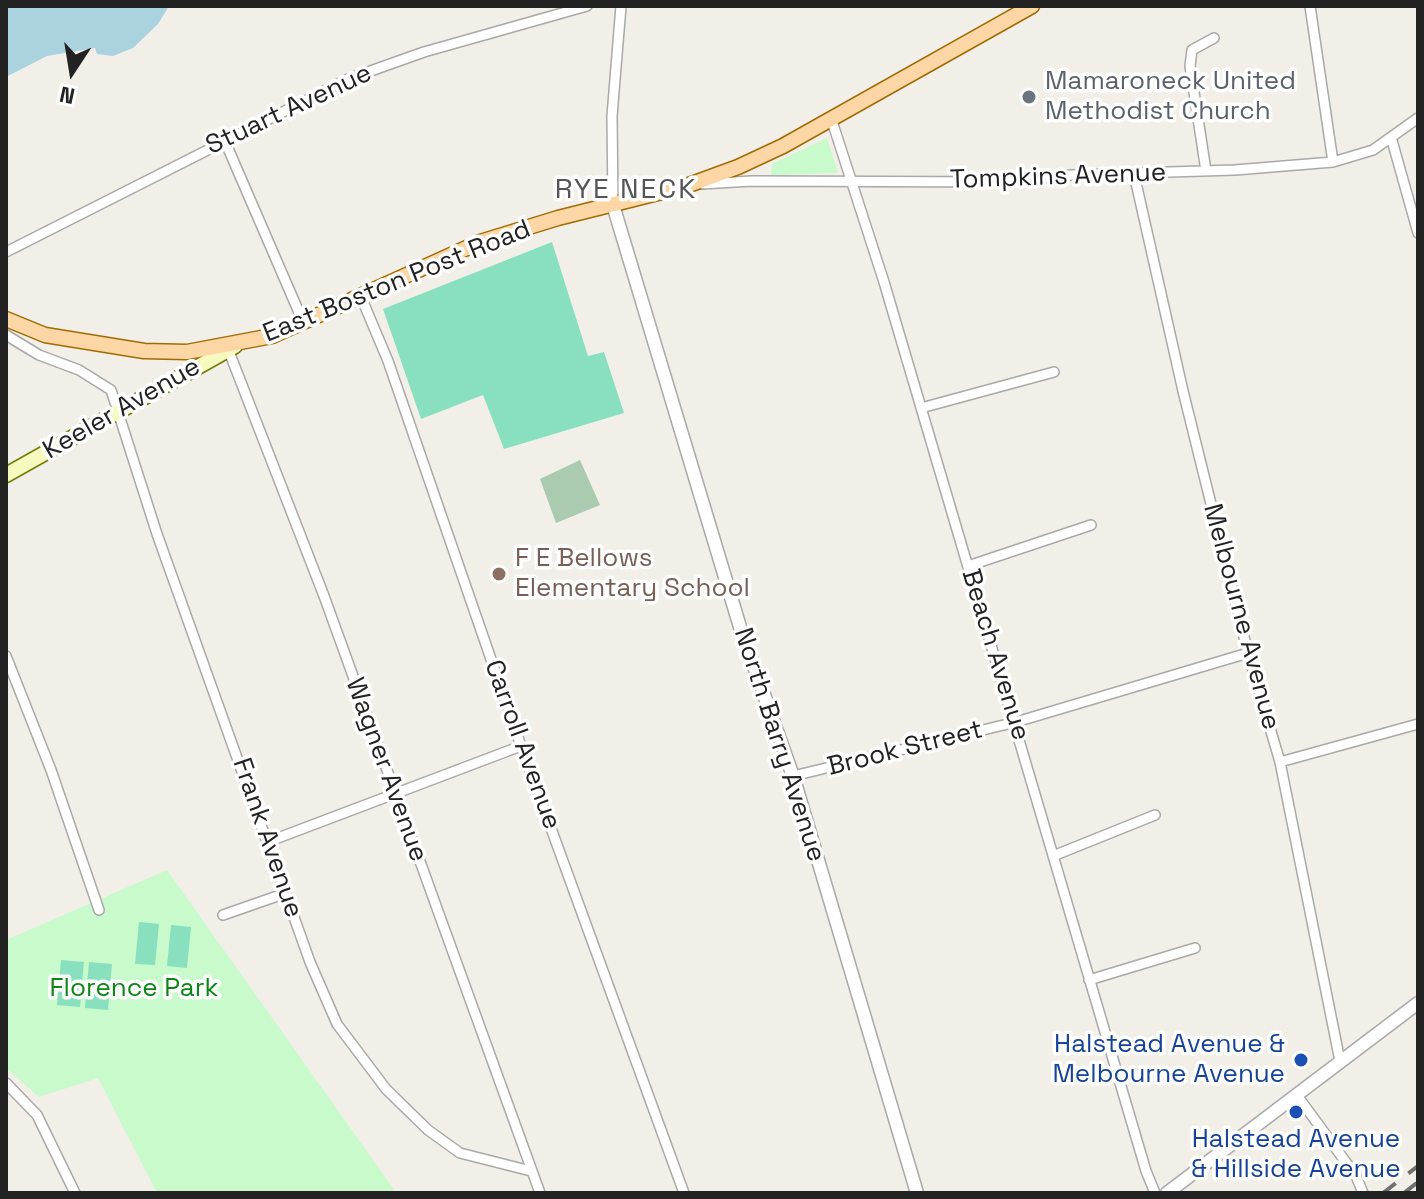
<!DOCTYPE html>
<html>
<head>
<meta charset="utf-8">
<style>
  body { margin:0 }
  #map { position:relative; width:1424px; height:1199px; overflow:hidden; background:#f2efe9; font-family:"Space Grotesk",sans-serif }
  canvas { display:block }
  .frame { position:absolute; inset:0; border:8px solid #222; pointer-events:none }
  .north { position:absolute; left:32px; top:32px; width:80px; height:80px; -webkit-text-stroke:6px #fff; paint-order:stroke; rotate:192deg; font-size:22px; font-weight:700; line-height:32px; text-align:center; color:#222 }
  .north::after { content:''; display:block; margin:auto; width:28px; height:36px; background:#222; clip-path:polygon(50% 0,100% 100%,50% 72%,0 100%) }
</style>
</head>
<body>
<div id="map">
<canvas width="1424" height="1199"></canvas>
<div class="frame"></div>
<div class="north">N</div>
</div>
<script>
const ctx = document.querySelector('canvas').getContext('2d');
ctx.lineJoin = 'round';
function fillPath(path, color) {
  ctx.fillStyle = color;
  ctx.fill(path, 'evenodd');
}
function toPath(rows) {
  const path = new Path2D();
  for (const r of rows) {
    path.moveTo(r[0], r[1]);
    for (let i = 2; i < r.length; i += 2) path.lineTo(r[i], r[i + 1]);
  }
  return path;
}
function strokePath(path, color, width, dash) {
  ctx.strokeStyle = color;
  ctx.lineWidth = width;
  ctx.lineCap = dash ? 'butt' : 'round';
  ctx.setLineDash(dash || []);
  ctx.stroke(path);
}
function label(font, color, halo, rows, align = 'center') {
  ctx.font = font + ' "Space Grotesk",sans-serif';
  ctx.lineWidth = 7;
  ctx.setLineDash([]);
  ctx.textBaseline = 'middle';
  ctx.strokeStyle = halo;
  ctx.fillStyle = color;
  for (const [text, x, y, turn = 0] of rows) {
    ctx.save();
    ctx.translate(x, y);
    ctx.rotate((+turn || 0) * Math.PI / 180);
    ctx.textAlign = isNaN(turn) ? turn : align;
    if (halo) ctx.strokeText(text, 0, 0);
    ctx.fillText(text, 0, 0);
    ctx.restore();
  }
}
const cemetery = toPath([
  [580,460,600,505,556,523,540,479]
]);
const park = toPath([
  [827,138,838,173,771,175,772,164],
  [167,870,393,1188,395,1193,157,1193,98,1078,39,1097,6,1068,6,940]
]);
const pitch = toPath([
  [552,242,588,356,604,352,624,413,504,449,483,395,421,419,383,309],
  [139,922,159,924,155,965,135,964],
  [171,925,191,927,187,968,167,966],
  [61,960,84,962,80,1007,57,1005],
  [89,962,112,964,108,1010,85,1008]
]);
const water = toPath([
  [6,6,169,6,158,24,133,48,113,56,97,54,95,48,47,56,6,77]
]);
const minor = toPath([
  [1310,6,1333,162],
  [831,118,884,282,1146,1171,1155,1193],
  [1391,137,1418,233],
  [224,139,304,324],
  [1206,171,1190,66,1192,50,1214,38],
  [1134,174,1183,391,1248,653,1280,762,1340,1061],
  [702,184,752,181,1004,182,1071,175,1235,170,1333,162,1373,150,1418,118],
  [613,205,612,116,621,6],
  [6,252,348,79,424,52,587,6],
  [361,297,388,361,521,746,684,1193],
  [6,335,39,355,79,370,111,390,157,534,310,962,337,1024,386,1089,428,1130,460,1153,531,1171],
  [228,349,324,596,540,1193],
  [921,408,1054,372],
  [968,566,1091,525],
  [6,656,51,770,99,910],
  [1280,762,1418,724],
  [793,776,1016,722,1248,653],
  [270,841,521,746],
  [1053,856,1155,815],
  [223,915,286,893],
  [1089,980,1195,948],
  [6,1083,37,1115,75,1193],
  [1296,1094,1356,1176,1363,1193]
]);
const tertiary = toPath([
  [613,205,740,627,793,776,917,1193],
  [1167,1193,1418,1003]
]);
const secondary = toPath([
  [6,475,235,346]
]);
const primary = toPath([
  [6,319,45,335,144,351,187,352,272,336,480,242,558,218,686,186,738,167,783,146,1032,6]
]);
const rail = toPath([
  [1383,1193,1418,1166],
  [1404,1193,1418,1182]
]);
const markers = [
  [1029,97,8,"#6b7280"],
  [499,574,8,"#8d6e63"],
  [1301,1060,8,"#1a4fb4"],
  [1296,1112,8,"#1a4fb4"]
];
const worshipNames = [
  ["Mamaroneck United",1045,82],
  ["Methodist Church",1045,112]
];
const streetNames = [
  ["Stuart Avenue",289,110,-25],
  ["Tompkins Avenue",1058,177,-2],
  ["East Boston Post Road",397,282,-22],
  ["Keeler Avenue",122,409,-30],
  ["Melbourne Avenue",1241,617,75],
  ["Beach Avenue",995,655,73],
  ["Carroll Avenue",522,745,70],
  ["North Barry Avenue",779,745,72],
  ["Brook Street",905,749,-14],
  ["Wagner Avenue",386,770,70],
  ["Frank Avenue",267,838,71]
];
const educationNames = [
  ["F E Bellows",515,559],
  ["Elementary School",515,589]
];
const parkNames = [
  ["Florence Park",134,989]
];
const transitNames = [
  ["Halstead Avenue &",1285,1045],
  ["Melbourne Avenue",1285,1075],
  ["Halstead Avenue",1296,1140,"center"],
  ["& Hillside Avenue",1296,1170,"center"]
];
const neighbourhoodNames = [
  ["RYE NECK",626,190]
];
fillPath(cemetery, '#aacbaf');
fillPath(park, '#c8facc');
fillPath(pitch, '#88e0be');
fillPath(water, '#aad3df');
strokePath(minor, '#a9a9a9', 12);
strokePath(tertiary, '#a9a9a9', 15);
strokePath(secondary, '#707d05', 17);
strokePath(primary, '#a06b00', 17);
strokePath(minor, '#fff', 9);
strokePath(tertiary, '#fff', 12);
strokePath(secondary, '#f7fabf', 14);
strokePath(primary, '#fcd6a4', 14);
strokePath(rail, '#707070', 4, [16, 16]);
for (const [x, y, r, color] of markers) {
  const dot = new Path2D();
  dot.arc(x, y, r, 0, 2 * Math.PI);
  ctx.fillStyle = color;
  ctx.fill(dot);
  strokePath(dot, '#fff', 3);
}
label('26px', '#5b616d', '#fff', worshipNames, 'left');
label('26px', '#222', '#fff', streetNames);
label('26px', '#785e54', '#fff', educationNames, 'left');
label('26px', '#0c8416', '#fff', parkNames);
label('26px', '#164399', '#fff', transitNames, 'right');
ctx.letterSpacing = '2px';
label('28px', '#555', '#fff', neighbourhoodNames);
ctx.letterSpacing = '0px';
</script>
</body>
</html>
